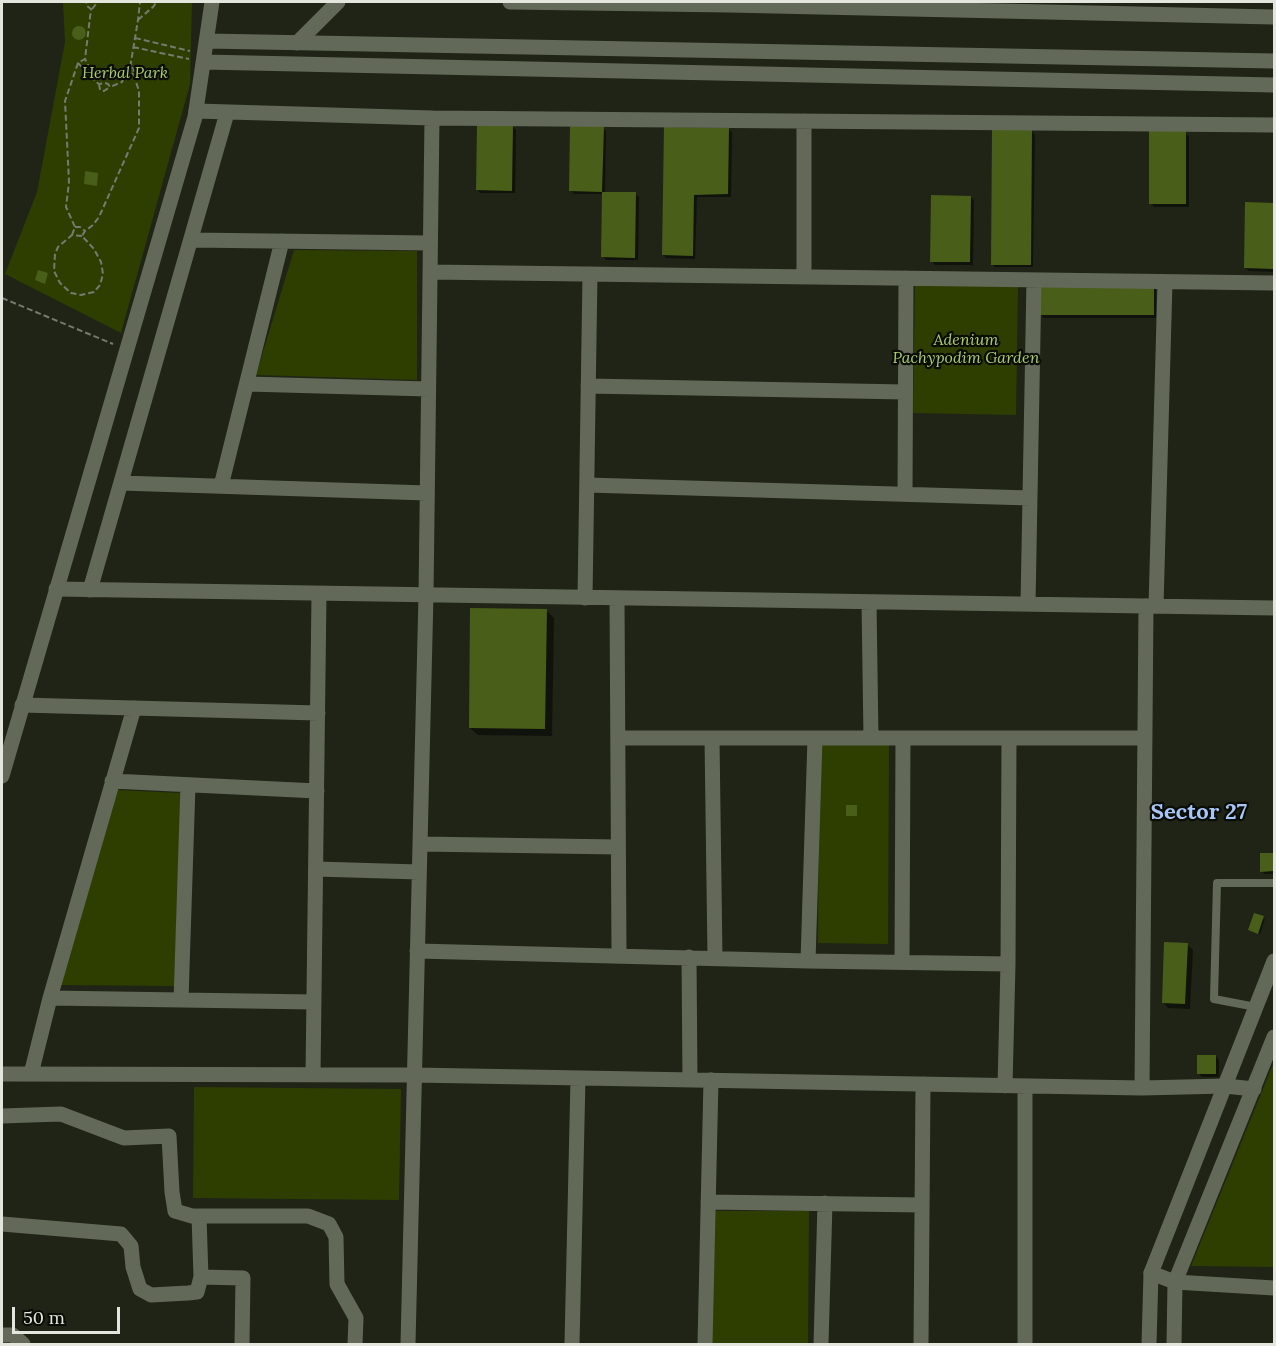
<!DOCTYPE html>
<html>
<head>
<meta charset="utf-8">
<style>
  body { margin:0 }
  #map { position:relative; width:1276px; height:1346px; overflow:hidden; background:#1f2416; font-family:Lora,serif }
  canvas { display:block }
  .frame { position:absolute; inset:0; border:3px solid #e2e6dd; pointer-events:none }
  .scale { position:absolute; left:12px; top:1307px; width:108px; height:27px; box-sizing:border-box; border:3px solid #e2e6dd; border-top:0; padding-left:8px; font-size:18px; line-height:21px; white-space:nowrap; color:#e2e6dd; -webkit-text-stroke:4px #0a0c06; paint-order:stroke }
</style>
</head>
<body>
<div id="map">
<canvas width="1276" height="1346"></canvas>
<div class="frame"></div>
<div class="scale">50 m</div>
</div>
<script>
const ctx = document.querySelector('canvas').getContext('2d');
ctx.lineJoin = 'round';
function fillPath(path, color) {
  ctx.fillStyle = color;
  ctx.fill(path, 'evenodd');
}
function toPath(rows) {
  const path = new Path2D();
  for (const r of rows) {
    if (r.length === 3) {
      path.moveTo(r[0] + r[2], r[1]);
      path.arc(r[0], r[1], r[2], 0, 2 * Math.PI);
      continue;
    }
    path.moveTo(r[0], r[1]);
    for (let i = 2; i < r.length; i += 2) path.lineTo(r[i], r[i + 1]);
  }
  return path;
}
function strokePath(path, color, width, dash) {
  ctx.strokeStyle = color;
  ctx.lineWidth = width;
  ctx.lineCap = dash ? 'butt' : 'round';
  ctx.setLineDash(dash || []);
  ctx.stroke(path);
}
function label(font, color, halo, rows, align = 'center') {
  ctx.font = font + ' Lora,serif';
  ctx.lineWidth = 4.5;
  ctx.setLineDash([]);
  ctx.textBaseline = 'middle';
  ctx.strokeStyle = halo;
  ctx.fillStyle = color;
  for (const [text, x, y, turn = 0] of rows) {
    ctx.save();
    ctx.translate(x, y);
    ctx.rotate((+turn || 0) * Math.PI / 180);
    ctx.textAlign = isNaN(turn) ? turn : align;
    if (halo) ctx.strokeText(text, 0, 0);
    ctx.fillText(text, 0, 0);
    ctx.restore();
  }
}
const green = toPath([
  [63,2,192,2,190,84,121,333,5,274,37,192,65,42],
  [294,250,417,251,417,380,256,375],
  [915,284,1018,286,1016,415,913,413],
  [819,743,889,744,888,944,818,943],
  [116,790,181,793,174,986,58,985],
  [1274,1062,1274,1267,1191,1266],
  [194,1087,401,1089,399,1200,193,1198],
  [711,1211,809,1211,808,1344,710,1344]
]);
const shadow = toPath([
  [80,34,6],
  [513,127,516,130,515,193,480,193,477,189],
  [603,128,606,131,605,193,635,194,639,197,638,260,606,260,603,256,604,194,574,194,571,191],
  [665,129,728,129,732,132,731,197,697,197,695,259,666,258,663,255],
  [1031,131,1035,135,1033,267,995,267,992,264],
  [1185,133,1189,136,1189,207,1154,207,1150,203],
  [970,197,974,200,973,265,935,265,932,261],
  [1247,204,1274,205,1274,272,1249,271,1245,268],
  [1153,287,1156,290,1156,318,1044,318,1041,315],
  [546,610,554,618,552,736,478,735,470,728],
  [1261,855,1274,855,1274,874,1265,874,1261,871],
  [1255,915,1265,919,1260,934,1249,930],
  [1188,945,1193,950,1190,1009,1168,1008,1163,1002],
  [1216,1056,1219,1060,1219,1077,1202,1077,1198,1073]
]);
const building = toPath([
  [79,33,7],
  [477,125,513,126,512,191,476,190],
  [570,126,604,126,602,192,636,192,635,258,601,257,602,192,569,191],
  [664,127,729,128,728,194,694,195,693,256,662,255],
  [992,129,1032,130,1031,265,991,265],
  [1149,131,1186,131,1186,204,1149,204],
  [85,171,98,173,97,186,84,184],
  [931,195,971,196,970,262,930,262],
  [1245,202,1274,203,1274,269,1244,268],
  [38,270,48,273,45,284,35,280],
  [1039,284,1154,286,1154,315,1039,315],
  [470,608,547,609,545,729,469,728],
  [846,805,857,805,857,816,846,816],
  [1260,853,1274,853,1274,871,1260,872],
  [1254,913,1264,916,1258,934,1248,930],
  [1164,942,1188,943,1185,1004,1162,1003],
  [1197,1055,1216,1055,1216,1074,1197,1074]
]);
const path = toPath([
  [92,9,96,4,96,2],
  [138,20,154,6,156,2],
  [135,38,190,51],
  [133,47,189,59],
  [78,63,96,82,99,84,105,83,108,84,110,87,122,82,126,74,131,76,133,73],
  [85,69,88,65,85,59],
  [99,84,100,90,104,91,110,87],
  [75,227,80,227,85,231],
  [72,235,75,227,66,207,69,182,65,101,78,63,85,59,91,9,87,6,86,2],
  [82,236,72,235,58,247,55,254,54,271,60,283,71,293,81,295,94,292,100,285,103,274,101,262,94,249,82,236,85,231,93,225,99,217,139,128,139,91,133,73,134,68,130,68,138,20,140,2],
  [2,298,113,344]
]);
const service = toPath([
  [1256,1007,1214,999,1217,883,1274,883]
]);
const minor = toPath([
  [510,2,729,5,1274,17],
  [297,43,338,2],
  [196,111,432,118],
  [804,121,804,277],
  [191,240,430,243],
  [430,272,1274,283],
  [247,384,428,389],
  [588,386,905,392],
  [121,483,427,493],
  [587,485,1030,498],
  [221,486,282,241],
  [905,494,906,278],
  [56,589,1274,608],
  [90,590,227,113],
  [585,598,590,274],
  [617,598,619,955],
  [869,602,871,738],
  [1028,604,1034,280],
  [1156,606,1165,282],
  [22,705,318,713],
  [618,738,1145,738],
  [712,738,715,958],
  [112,781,317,791],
  [420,844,618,847],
  [316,869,419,872],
  [417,951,808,961,1008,964,1005,1086],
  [689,957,690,1080],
  [808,961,815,738],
  [902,962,903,738],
  [1008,964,1009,738],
  [50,998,314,1002],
  [181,1000,188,785],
  [2,1074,414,1075,1142,1088,1225,1086,1254,1089],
  [31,1074,50,998,134,708],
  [313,1075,319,594],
  [1025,1086,1025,1344],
  [1142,1088,1146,606],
  [2,1116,61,1114,124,1138,169,1136,172,1192,175,1211,192,1216,308,1216,329,1224,336,1237,337,1284,356,1318,355,1344],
  [708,1202,922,1205],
  [2,1224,121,1234,131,1246,133,1267,140,1289,151,1295,188,1293,197,1292,201,1277,199,1216],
  [1151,1273,1175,1282,1274,1288],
  [201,1277,243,1278,242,1344],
  [2,1335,13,1335,23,1344],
  [408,1344,426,595,432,118,1274,125],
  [572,1344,578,1078],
  [705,1344,711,1080],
  [821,1344,825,1203],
  [921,1344,923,1084]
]);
const tertiary = toPath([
  [207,41,1274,61],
  [203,62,1274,85],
  [2,776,195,117,212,2],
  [1149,1344,1151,1273,1274,961],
  [1174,1344,1175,1282,1274,1037]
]);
const parkNames = [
  ["Herbal Park",125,73],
  ["Adenium",966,340],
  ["Pachypodim Garden",966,358]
];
const districtNames = [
  ["Sector 27",1199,813]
];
fillPath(green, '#2e3e01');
fillPath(shadow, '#0007');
fillPath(building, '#495e19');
strokePath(path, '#757a6e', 2, [6, 3]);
strokePath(service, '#636959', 8);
strokePath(minor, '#636959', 15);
strokePath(tertiary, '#636959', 15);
label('italic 16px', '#accc6e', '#0a0c06', parkNames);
label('bold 22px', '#a8c5f8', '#0a0c06', districtNames);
</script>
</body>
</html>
